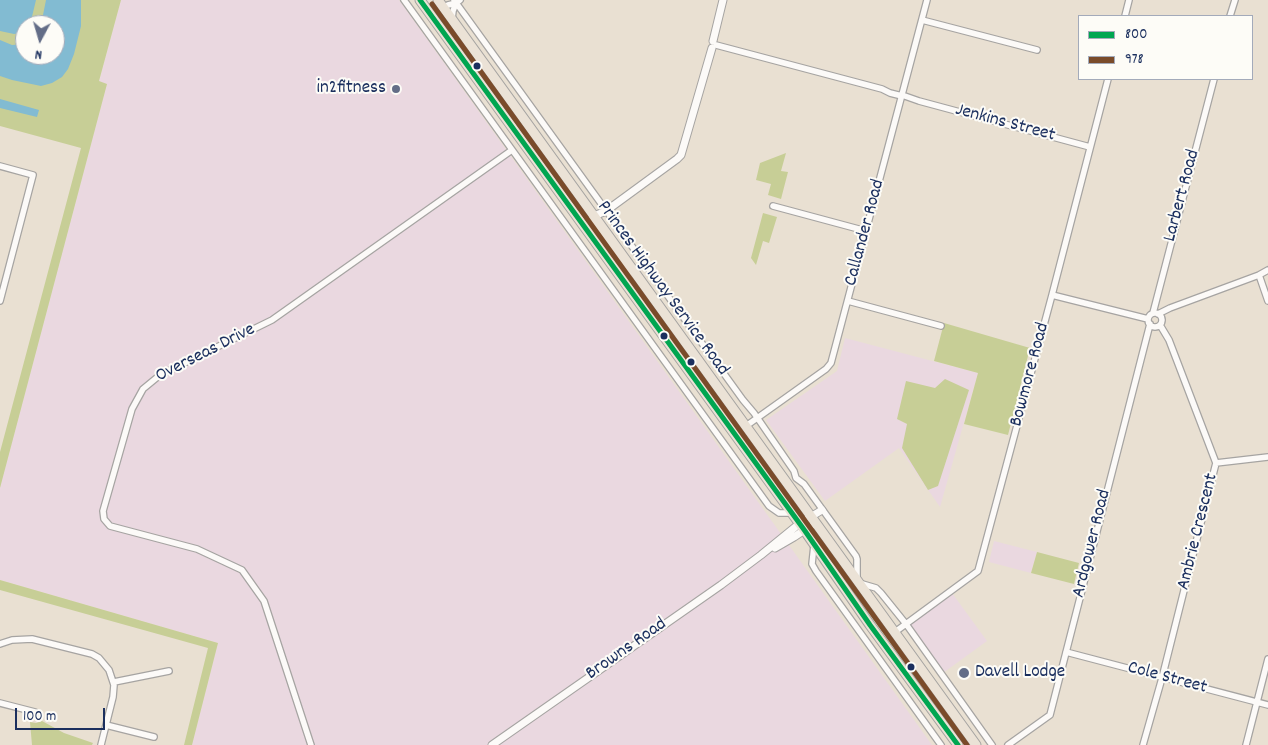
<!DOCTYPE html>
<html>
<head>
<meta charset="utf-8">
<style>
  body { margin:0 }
  #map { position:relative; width:1268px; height:745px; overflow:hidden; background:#e9e0d2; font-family:Dekko,sans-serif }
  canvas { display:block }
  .legend { position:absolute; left:1078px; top:15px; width:175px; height:65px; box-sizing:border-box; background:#fdfcf7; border:1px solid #a3aaba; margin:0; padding:6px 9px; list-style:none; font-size:15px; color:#1b2f5e }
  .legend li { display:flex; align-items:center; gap:10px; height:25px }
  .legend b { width:25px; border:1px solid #a3aaba }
  .north { position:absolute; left:15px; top:15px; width:50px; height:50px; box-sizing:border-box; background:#fdfcf7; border:1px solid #a3aaba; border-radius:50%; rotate:186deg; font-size:14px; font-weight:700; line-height:20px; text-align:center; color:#1b2f5e }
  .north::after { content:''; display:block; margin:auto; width:18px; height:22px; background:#636d87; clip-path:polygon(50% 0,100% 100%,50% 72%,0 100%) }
  .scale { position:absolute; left:15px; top:708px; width:90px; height:22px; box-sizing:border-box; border:2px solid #1b2f5e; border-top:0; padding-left:6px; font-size:15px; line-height:18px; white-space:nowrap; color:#1b2f5e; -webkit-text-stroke:4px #fdfcf7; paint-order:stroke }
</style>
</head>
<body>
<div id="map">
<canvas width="1268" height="745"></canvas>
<ul class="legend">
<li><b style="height:6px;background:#00a651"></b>800</li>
<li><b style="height:6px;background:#7a4b2a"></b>978</li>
</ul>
<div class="north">N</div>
<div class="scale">100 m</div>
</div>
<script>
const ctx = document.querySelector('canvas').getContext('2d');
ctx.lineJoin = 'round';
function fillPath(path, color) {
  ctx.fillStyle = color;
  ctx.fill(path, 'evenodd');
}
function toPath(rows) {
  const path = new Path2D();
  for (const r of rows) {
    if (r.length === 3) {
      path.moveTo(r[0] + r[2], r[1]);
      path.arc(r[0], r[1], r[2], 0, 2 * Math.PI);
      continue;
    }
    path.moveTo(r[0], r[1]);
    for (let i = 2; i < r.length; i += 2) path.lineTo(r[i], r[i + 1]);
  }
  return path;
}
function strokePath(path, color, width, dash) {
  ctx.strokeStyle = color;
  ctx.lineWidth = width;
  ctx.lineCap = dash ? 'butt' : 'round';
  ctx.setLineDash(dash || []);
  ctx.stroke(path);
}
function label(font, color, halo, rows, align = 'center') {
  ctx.font = font + ' Dekko,sans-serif';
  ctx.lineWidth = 4;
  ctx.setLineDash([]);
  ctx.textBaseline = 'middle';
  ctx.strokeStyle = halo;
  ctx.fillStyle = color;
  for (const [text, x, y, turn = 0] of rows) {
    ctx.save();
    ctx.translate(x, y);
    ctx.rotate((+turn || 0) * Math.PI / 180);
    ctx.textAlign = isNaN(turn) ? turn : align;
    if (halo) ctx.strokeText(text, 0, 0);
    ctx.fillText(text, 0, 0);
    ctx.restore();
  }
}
const built = toPath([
  [121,0,399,0,932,745,192,745,218,643,0,580,0,488,107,84,99,82],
  [845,338,978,373,940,507,899,448,825,501,766,420,837,371],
  [994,541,1037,552,1031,573,989,562],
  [952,593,987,641,943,673,911,627,911,624]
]);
const green = toPath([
  [0,0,121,0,99,81,107,84,0,488,0,452,81,148,0,126],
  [25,25,55,25,55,55,25,55],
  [786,153,781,171,788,172,781,199,768,195,771,184,756,180,760,163],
  [763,213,777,217,769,243,763,241,756,265,751,258],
  [944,323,1030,348,1008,435,964,424,978,373,934,361],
  [945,379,969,390,938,486,928,490,902,448,907,424,897,419,906,381,935,388],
  [1037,552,1079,563,1074,584,1031,573],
  [0,580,218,643,192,745,184,745,208,648,0,590],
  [42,721,64,733,93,743,92,745,32,745,30,722,36,723]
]);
const water = toPath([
  [0,0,36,0,30,25,25,25,25,30,22,33,14,34,0,31],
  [46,0,81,0,81,26,74,54,68,69,62,77,52,83,41,86,12,80,0,76,0,40,12,45,25,44,25,55,55,55,55,25,41,25],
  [0,99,39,110,37,117,0,108]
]);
const minor = toPath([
  [404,0,769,506,779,513,791,513],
  [454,0,743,400,754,413,794,471,796,478,804,484,856,556,857,559,857,579],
  [444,8,448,5,456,3,460,0],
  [1125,16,1129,0],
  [1230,16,1235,0],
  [452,19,453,11,456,3],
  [922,20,1037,50],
  [716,45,882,89,890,93,902,96],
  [902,95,919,101,1090,147],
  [0,166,33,175,0,301],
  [773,206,866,231],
  [1259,275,1268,301],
  [1052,295,1148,319],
  [848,301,941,326],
  [1153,313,1214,79],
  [1155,320,7],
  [1158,314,1170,308,1259,275,1268,270],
  [746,426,826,369,831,363,927,0],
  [1216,463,1268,457],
  [814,545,812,564,816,571,941,745],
  [859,583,876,588,881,593,906,624,992,745],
  [895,632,978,571,1052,295,1108,79],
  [0,644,12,640,32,639,92,654,99,658,109,670,114,685,113,697,101,745],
  [1066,652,1268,705],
  [114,682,169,671],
  [0,703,35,712],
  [106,725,154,737],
  [311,745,264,601,242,570,197,549,110,526,104,519,103,511,132,409,143,389,160,375,272,320,512,150],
  [1008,745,1050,715,1150,324],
  [1143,745,1162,678,1216,463,1169,340,1160,325],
  [1246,745,1268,659]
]);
const tertiary = toPath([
  [713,41,723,0],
  [594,216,606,211,677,159,681,155,712,48],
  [775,548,794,537,815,523],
  [492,745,721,585,761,555,799,524,822,510]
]);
const trunk = toPath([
  [420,0,805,531,870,625,958,745],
  [438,0,976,745],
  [594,216,591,224,592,228,624,272,630,283]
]);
const bus1 = toPath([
  [420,0,805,531,870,625,958,745]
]);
const bus2 = toPath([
  [432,4,967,745]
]);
const markers = [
  [477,66,4.5,"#1b2f5e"],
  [396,89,5,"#636d87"],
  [664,336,4.5,"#1b2f5e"],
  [691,362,4.5,"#1b2f5e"],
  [911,667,4.5,"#1b2f5e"],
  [964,673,6,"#636d87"]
];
const poiNames = [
  ["in2fitness",386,89],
  ["Davell Lodge",975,673,"left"]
];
const streetNames = [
  ["Jenkins Street",1005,124,15],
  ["Larbert Road",1183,196,-75],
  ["Callander Road",866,233,-75],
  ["Princes Highway Service Road",662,289,54],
  ["Overseas Drive",206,354,-27],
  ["Bowmore Road",1031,375,-75],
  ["Ambrie Crescent",1199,532,-76],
  ["Ardgower Road",1093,544,-76],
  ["Browns Road",627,650,-35],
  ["Cole Street",1167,679,15]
];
fillPath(built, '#ead8e0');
fillPath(green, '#c7ce96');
fillPath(water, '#82bbd2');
strokePath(minor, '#a6a4a2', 8);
strokePath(tertiary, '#a6a4a2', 9);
strokePath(trunk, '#a6a4a2', 11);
strokePath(minor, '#fcfaf8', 5.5);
strokePath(tertiary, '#fcfaf8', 7);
strokePath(trunk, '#ebe2d6', 9);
strokePath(bus1, '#00a651', 5);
strokePath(bus2, '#7a4b2a', 5);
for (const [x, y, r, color] of markers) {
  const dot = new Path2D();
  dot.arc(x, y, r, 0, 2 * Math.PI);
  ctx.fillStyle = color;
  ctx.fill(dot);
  strokePath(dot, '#fdfcf7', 2);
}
label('19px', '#1b2f5e', '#fdfcf7', poiNames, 'right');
label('19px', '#1b2f5e', '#fdfcf7', streetNames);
</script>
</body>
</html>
